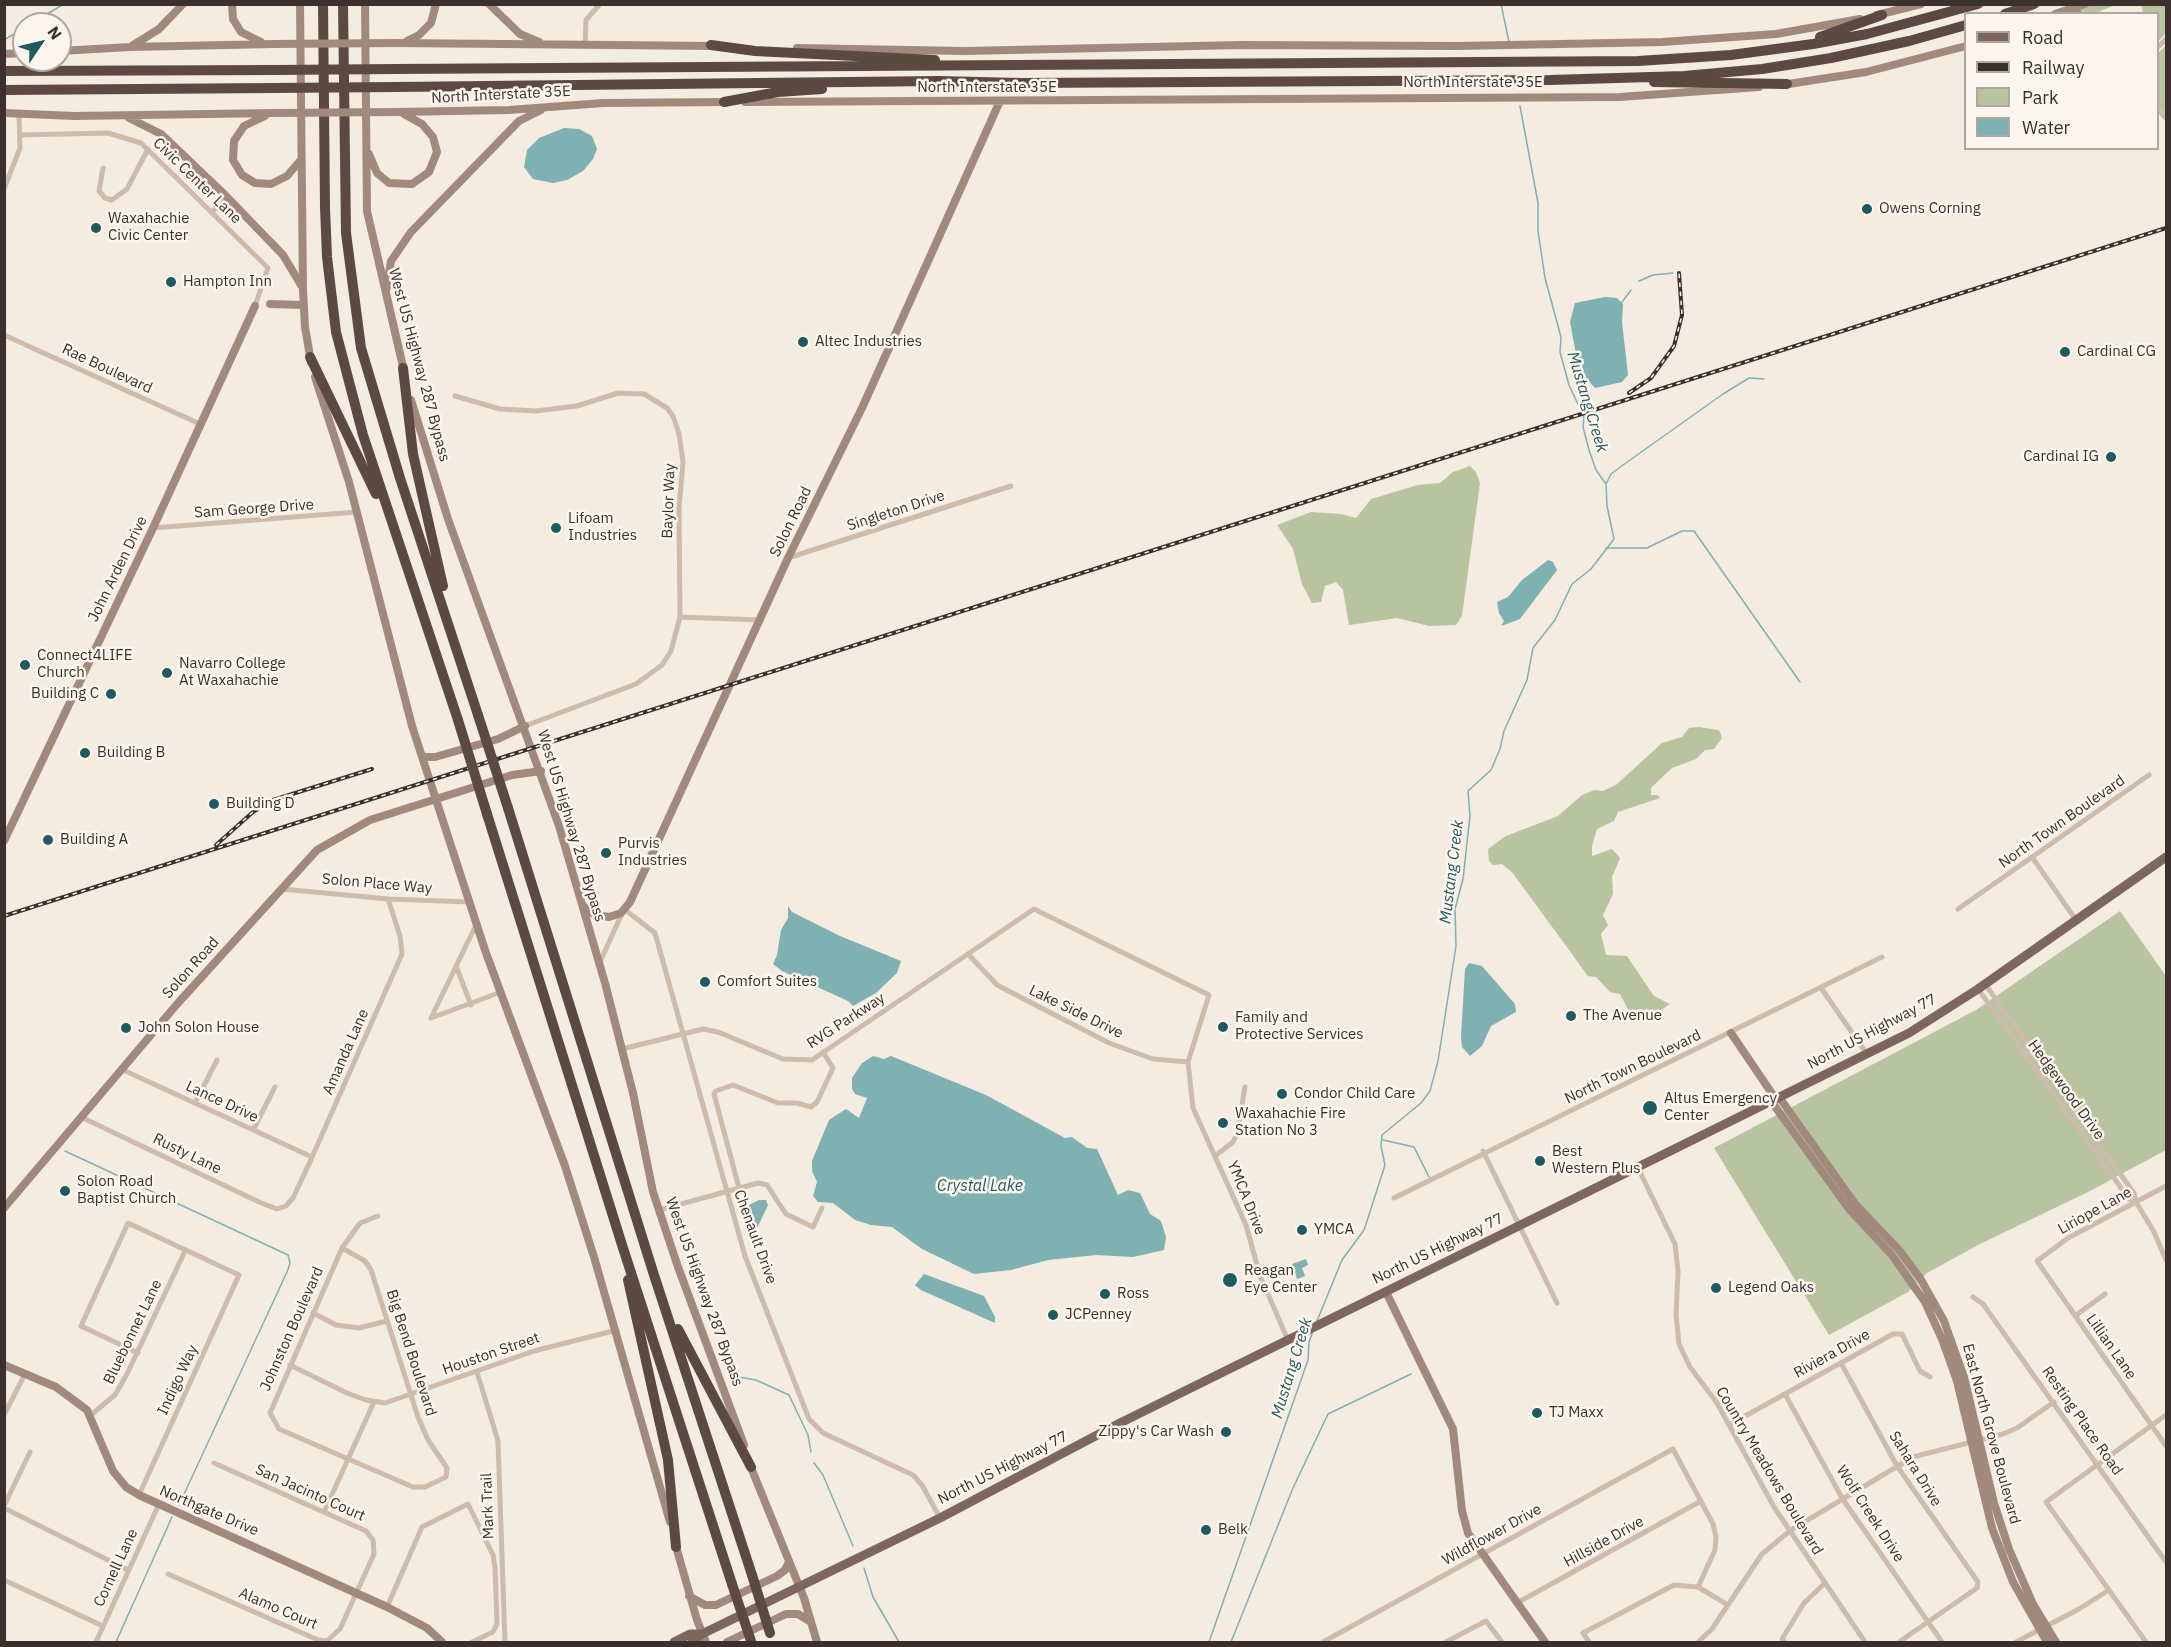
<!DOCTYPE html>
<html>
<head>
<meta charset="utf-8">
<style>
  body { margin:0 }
  #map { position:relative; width:2171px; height:1647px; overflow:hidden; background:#f4ebe1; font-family:"IBM Plex Sans",sans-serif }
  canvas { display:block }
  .frame { position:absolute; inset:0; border:6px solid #3b302b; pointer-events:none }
  .legend { position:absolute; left:1964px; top:12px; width:195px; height:138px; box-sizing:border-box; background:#fbf5ee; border:2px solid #aea6a0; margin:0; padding:8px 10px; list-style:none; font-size:18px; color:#3b302b }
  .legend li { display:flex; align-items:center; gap:12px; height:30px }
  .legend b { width:30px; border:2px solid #aea6a0 }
  .north { position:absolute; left:12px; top:12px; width:60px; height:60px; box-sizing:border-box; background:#fbf5ee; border:2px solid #aea6a0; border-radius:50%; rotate:55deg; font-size:16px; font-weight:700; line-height:24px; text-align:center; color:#3b302b }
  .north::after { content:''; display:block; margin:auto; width:21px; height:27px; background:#1f5a5e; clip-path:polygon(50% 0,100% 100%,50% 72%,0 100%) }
</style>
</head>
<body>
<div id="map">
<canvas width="2171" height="1647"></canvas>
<div class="frame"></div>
<ul class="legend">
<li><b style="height:8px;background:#7d675c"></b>Road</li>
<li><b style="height:8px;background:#3b302b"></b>Railway</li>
<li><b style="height:16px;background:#b8c4a0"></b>Park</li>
<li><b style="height:16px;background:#7fb0b2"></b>Water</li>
</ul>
<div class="north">N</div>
</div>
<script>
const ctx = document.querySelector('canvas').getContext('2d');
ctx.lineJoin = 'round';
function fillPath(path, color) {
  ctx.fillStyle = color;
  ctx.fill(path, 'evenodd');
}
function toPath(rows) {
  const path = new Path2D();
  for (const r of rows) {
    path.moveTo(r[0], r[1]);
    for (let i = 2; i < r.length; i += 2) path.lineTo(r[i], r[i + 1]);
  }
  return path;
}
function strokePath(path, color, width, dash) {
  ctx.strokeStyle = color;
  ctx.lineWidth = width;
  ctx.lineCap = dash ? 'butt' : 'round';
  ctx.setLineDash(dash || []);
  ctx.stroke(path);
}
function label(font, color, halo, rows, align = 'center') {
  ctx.font = font + ' "IBM Plex Sans",sans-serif';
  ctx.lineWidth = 5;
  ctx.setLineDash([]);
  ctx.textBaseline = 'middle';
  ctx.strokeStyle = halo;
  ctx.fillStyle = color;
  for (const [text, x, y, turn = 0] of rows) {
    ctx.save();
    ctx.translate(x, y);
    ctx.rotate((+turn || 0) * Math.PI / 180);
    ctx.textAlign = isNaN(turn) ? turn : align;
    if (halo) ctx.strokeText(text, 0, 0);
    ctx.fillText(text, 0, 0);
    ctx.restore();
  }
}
const green = toPath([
  [2092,5,2115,4,2116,5,2100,11,2101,13,2079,13,2075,8],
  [2141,5,2166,5,2166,33,2158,41,2158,14,2143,13],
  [2166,46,2166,115,2158,106,2158,53],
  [1470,466,1476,472,1480,483,1462,616,1456,625,1429,626,1397,618,1349,625,1343,590,1336,582,1325,586,1321,602,1312,603,1302,584,1293,549,1277,525,1311,512,1341,514,1356,518,1371,499,1418,485,1440,483,1453,472],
  [1699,727,1719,730,1722,738,1714,749,1705,750,1696,759,1672,768,1651,788,1651,795,1658,795,1660,798,1618,812,1614,821,1597,829,1592,846,1592,856,1612,849,1620,858,1612,877,1613,894,1603,915,1608,925,1601,934,1606,955,1627,956,1654,996,1670,1004,1641,1023,1633,1019,1620,994,1610,992,1596,977,1588,976,1512,872,1502,864,1493,865,1489,861,1488,849,1506,836,1558,816,1582,795,1595,790,1603,791,1616,785,1662,743,1682,737,1689,728],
  [2120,911,2166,976,2166,1150,2090,1191,1980,1244,1927,1273,1908,1292,1829,1335,1714,1148,1976,1010]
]);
const water = toPath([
  [564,128,579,129,592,136,597,149,593,159,583,171,567,180,553,183,533,179,524,167,527,150,539,138],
  [1605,297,1617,298,1623,304,1622,322,1628,375,1622,382,1595,388,1579,370,1570,322,1575,303],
  [1548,560,1553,562,1557,570,1520,619,1501,626,1504,621,1499,613,1497,602,1508,597,1522,580],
  [788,906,792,912,840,936,901,961,897,973,876,993,853,1006,848,1001,782,971,773,964,777,955,781,930,788,918],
  [1469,963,1482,966,1515,1004,1516,1012,1491,1026,1482,1046,1470,1056,1462,1047,1461,1036,1465,969],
  [873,1056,884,1059,891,1056,986,1095,1065,1138,1072,1137,1087,1148,1097,1149,1118,1195,1128,1190,1140,1193,1150,1214,1161,1221,1166,1237,1164,1250,1133,1257,1096,1255,1048,1260,1011,1270,974,1274,922,1249,892,1227,871,1225,855,1220,833,1203,818,1202,813,1196,817,1182,812,1171,812,1161,829,1120,846,1109,859,1118,867,1098,855,1094,852,1089,852,1078,862,1063],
  [759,1200,766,1200,768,1205,753,1237,748,1235,743,1217,749,1205],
  [1306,1259,1308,1265,1302,1268,1305,1276,1297,1279,1292,1264],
  [924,1274,984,1296,995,1317,995,1323,921,1290,915,1285]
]);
const stream = toPath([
  [1501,4,1509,42],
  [30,24,64,4],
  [4,40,24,28],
  [1639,281,1653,275,1673,273],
  [1622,302,1631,290],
  [1606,484,1611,474,1623,465,1723,394,1749,378,1764,379],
  [1606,548,1647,548,1682,531,1694,531,1800,682],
  [1383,1140,1414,1147,1429,1177],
  [65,1151,288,1255,290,1263,287,1272,179,1505],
  [1317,1321,1342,1260,1364,1230,1367,1221,1385,1165,1381,1146,1382,1135,1421,1103,1430,1091,1438,1061,1456,946,1455,909,1463,879,1470,816,1468,791,1491,770,1500,749,1504,731,1527,680,1533,648,1555,620,1572,584,1591,569,1614,539,1607,506,1606,484,1596,470,1589,450,1583,427,1584,417,1569,385,1560,352,1561,337,1545,278,1538,231,1538,203,1520,106],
  [729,1378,739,1377,756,1380,789,1395,808,1435,811,1452],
  [814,1463,823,1475,853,1546],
  [864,1568,873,1597,899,1642],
  [116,1642,172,1517],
  [1209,1642,1308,1360,1309,1342,1313,1331],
  [1231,1642,1293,1488,1328,1414,1411,1374]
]);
const street = toPath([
  [585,44,586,20,600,4],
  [2158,47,2166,39],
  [2158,110,2166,118],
  [20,135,108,133,141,143,268,268,255,306],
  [103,168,99,191,105,198,112,200,127,189,148,149],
  [4,189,20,148,19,114],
  [212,212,227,197],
  [4,335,200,424],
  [455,396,500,409,536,411,577,406,618,393,644,394,667,408,673,416,679,434,683,462,679,508,680,617,671,651,662,665,636,684,525,726],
  [153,528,357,512],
  [788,558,1011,486],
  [680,617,760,620],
  [2032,857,2076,920],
  [282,889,388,899,470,902],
  [1958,909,2149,775],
  [476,925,431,1018,501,992],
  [968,954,997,985,1109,1043,1153,1059,1188,1062],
  [599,964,624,909,655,933,745,1256,809,1419,823,1433,913,1475,922,1485,940,1518],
  [456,966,471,1005],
  [1985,984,2134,1193,2136,1202,2154,1232,2166,1260],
  [1821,988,1867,1054],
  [1978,989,2129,1199,2136,1202],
  [622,1049,703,1029,718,1032,783,1059,812,1060,1034,909,1209,995,1188,1062,1193,1108,1246,1225,1260,1276,1288,1340],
  [121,1069,312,1157],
  [195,1103,217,1060],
  [81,1117,259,1202,277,1209,286,1206,293,1198,309,1164,402,954,400,936,388,899],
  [253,1130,275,1087],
  [1483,1151,1557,1303],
  [1215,1156,1233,1142,1237,1134,1245,1087],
  [1638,1168,1675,1244,1678,1271,1676,1315,1679,1344,1690,1367,1717,1403,1774,1507,1865,1642],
  [2166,1186,2068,1238,2037,1261,2166,1446],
  [739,1188,714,1094,716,1091,733,1085,778,1103,797,1103,811,1107,817,1102,833,1068,823,1052],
  [1394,1198,1882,957],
  [659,1210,758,1183,767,1185,786,1214,813,1227,822,1208],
  [342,1248,365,1261,371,1270,418,1417,428,1440,447,1468,446,1477,425,1487,413,1487,279,1429,270,1413,342,1248,360,1223,378,1216],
  [1973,1297,1983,1304,2166,1562],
  [313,1313,336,1325,359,1328,387,1321],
  [2075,1316,2105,1294],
  [138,1353,81,1326,128,1223,239,1275,139,1495],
  [1841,1363,1897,1466,1978,1582,1977,1588,1899,1642],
  [290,1365,347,1393,366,1400,385,1403,534,1351,617,1330],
  [477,1372,498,1441,505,1642],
  [1785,1394,1842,1498,1942,1642],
  [4,1415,25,1374],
  [91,1415,115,1395,127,1374,185,1251],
  [1729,1425,1893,1334,1902,1334,1920,1371,1930,1377],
  [4,1506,30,1452],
  [4,1508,128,1570],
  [324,1512,374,1402],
  [168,1574,318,1640,327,1641,340,1629,374,1554,373,1540,366,1531,214,1463],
  [4,1580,103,1626],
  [1517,1603,1701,1501],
  [387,1607,422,1527,468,1504,493,1555,495,1568,497,1624,493,1632,472,1642],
  [96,1642,159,1504],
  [1323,1642,1673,1449,1713,1524,1716,1537,1715,1550,1698,1587],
  [1446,1642,1486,1621,1502,1642],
  [1589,1642,1583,1633,1674,1585,1698,1587,1728,1605],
  [1698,1642,1712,1629,1762,1554,1791,1530,1913,1457,2003,1434,2017,1428,2054,1402],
  [1785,1642,1782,1639,1804,1603,1824,1584],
  [2016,1642,2079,1609,2109,1590],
  [2146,1642,2046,1502,2166,1415]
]);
const secondary = toPath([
  [232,4,233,19,241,32,261,42],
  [300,4,303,290,305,327,311,362],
  [365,4,367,211,404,371],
  [489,4,520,34,539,42],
  [2055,14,2085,4],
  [1877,15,1921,4],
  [407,41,419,35,431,23,436,4],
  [396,43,716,46],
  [132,46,159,29,183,4],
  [797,48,965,51,1241,45,1458,46,1662,42,1776,34,1860,19],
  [60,51,130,47,274,44],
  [4,54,24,53],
  [1782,85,1866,72,1966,46],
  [745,102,1620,97,1759,87],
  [397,112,509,110,603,103,727,102],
  [4,113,74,116,274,113],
  [265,116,244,126,234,141,233,160,242,175,255,183,271,184,287,176,300,161],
  [129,118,161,134,227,197,283,255,301,285],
  [369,154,377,173,389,183,412,184,429,172,437,152,433,137,422,124,404,114],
  [386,291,391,261,411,232,519,121,541,110],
  [270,304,303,305],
  [315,377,349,482,412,726,486,953,565,1166,594,1257,670,1522],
  [411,400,448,519,559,826,605,983,633,1093,653,1192,678,1267,744,1445],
  [423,757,435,757,498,739,525,726],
  [4,841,153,528,255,306],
  [583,906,595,915,609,917,621,913,630,902,788,558,862,408,1000,101],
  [1731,1033,1775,1098],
  [1779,1097,1856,1205,1899,1250,1920,1278,1944,1321,1964,1377,1994,1503,2009,1549,2033,1604,2056,1642],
  [1771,1101,1849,1209,1891,1254,1925,1302,1942,1339,1957,1381,1992,1528,2013,1582,2047,1642],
  [4,1208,178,1003,317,850,370,820,512,775,541,771],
  [1386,1292,1453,1429,1462,1511,1468,1533,1545,1642],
  [4,1365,56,1387,87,1410,113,1471,126,1487,139,1495,387,1607,427,1628,442,1642],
  [750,1465,804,1598,817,1642],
  [675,1543,697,1620,706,1642],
  [689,1596,705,1605,716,1605,777,1576,785,1570,789,1562],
  [727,1642,786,1614,798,1614,811,1622]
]);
const primary = toPath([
  [674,1642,690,1634,702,1634],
  [692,1642,702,1634,940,1518,1120,1423,1909,1033,1978,989,2166,857]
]);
const highway = toPath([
  [323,4,325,207,327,257,336,332,363,435,458,720],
  [343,4,346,233,361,348,400,478,478,715],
  [2005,14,2034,4],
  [1820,37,1882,15],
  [711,45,755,51,935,60],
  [396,69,1638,61,1731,55,1813,44,1867,34,1978,4],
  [4,71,274,70],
  [1654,82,1787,84],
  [396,87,938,81,1021,83,1550,80,1684,76,1762,69,1831,58,1909,41,1966,25],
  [4,90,274,88],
  [724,102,778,92,822,89],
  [310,357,376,494],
  [403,368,413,454,443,586],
  [508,808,654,1275,752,1575],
  [487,814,623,1248,732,1584],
  [628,1280,668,1460,676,1547],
  [678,1329,751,1467]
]);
const rail = toPath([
  [1629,393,1651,378,1674,346,1682,315,1679,273],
  [216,845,253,812,273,800,372,769],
  [4,916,2166,228]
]);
const secondaryBridge = toPath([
  [2072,4,2078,14],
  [274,44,396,43],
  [274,113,397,112]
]);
const highwayBridge = toPath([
  [274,70,396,69],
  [274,88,396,87],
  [478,715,508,808],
  [458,720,487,814],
  [752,1575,770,1633],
  [732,1584,751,1641]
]);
const markers = [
  [1867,209,6,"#1f5a5e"],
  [96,228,6,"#1f5a5e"],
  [171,282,6,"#1f5a5e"],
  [803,342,6,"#1f5a5e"],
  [2065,352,6,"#1f5a5e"],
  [2111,457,6,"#1f5a5e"],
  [556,528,6,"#1f5a5e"],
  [25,665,6,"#1f5a5e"],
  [167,673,6,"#1f5a5e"],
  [111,694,6,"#1f5a5e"],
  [85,753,6,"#1f5a5e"],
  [214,804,6,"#1f5a5e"],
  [48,840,6,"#1f5a5e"],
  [606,853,6,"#1f5a5e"],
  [705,982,6,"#1f5a5e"],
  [1571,1016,6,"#1f5a5e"],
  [1223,1027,6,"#1f5a5e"],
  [126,1028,6,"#1f5a5e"],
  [1282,1094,6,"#1f5a5e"],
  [1650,1108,8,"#1f5a5e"],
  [1223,1123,6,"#1f5a5e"],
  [1540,1161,6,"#1f5a5e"],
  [65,1191,6,"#1f5a5e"],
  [1302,1230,6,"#1f5a5e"],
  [1230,1280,8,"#1f5a5e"],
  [1716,1288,6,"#1f5a5e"],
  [1105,1294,6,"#1f5a5e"],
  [1053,1315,6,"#1f5a5e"],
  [1537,1413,6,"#1f5a5e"],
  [1226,1432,6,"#1f5a5e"],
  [1206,1530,6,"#1f5a5e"]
];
const streetNames = [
  ["North Interstate 35E",1473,83],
  ["North Interstate 35E",987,88],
  ["North Interstate 35E",501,95,-3],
  ["Civic Center Lane",197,181,44],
  ["West US Highway 287 Bypass",419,365,75],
  ["Rae Boulevard",107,369,25],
  ["Baylor Way",669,501,-88],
  ["Sam George Drive",254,509,-4],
  ["Singleton Drive",896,511,-18],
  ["Solon Road",791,522,-64],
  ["John Arden Drive",118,569,-64],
  ["North Town Boulevard",2062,822,-35],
  ["West US Highway 287 Bypass",571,826,73],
  ["Solon Place Way",377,884,5],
  ["Solon Road",191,968,-48],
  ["Lake Side Drive",1076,1012,26],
  ["RVG Parkway",846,1021,-33],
  ["North US Highway 77",1872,1032,-28],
  ["Amanda Lane",346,1052,-66],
  ["North Town Boulevard",1633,1067,-26],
  ["Hedgewood Drive",2066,1090,54],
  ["Lance Drive",222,1102,25],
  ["Rusty Lane",187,1154,26],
  ["YMCA Drive",1246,1198,68],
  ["Liriope Lane",2095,1211,-29],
  ["Chenault Drive",755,1237,70],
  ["North US Highway 77",1438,1249,-26],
  ["West US Highway 287 Bypass",704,1292,70],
  ["Johnston Boulevard",292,1329,-66],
  ["Bluebonnet Lane",133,1332,-64],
  ["Lillian Lane",2111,1347,55],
  ["Big Bend Boulevard",411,1353,72],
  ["Houston Street",491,1354,-19],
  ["Riviera Drive",1832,1354,-29],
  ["Indigo Way",178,1380,-65],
  ["Resting Place Road",2082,1421,55],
  ["East North Grove Boulevard",1991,1434,75],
  ["North US Highway 77",1003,1468,-27],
  ["Sahara Drive",1915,1469,58],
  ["Country Meadows Boulevard",1769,1471,59],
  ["San Jacinto Court",310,1493,24],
  ["Mark Trail",488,1506,-92],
  ["Northgate Drive",209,1511,23],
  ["Wolf Creek Drive",1870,1514,57],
  ["Wildflower Drive",1492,1535,-29],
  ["Hillside Drive",1604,1542,-29],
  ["Cornell Lane",116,1568,-65],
  ["Alamo Court",278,1609,23]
];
const poiNames = [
  ["Owens Corning",1879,209],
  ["Waxahachie",108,219],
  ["Civic Center",108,236],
  ["Hampton Inn",183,282],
  ["Altec Industries",815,342],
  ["Cardinal CG",2077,352],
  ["Cardinal IG",2099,457,"right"],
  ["Lifoam",568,519],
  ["Industries",568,536],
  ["Connect4LIFE",37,656],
  ["Church",37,673],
  ["Navarro College",179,664],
  ["At Waxahachie",179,681],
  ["Building C",99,694,"right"],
  ["Building B",97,753],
  ["Building D",226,804],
  ["Building A",60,840],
  ["Purvis",618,844],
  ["Industries",618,861],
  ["Comfort Suites",717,982],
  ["The Avenue",1583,1016],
  ["Family and",1235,1018],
  ["Protective Services",1235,1035],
  ["John Solon House",138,1028],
  ["Condor Child Care",1294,1094],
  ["Altus Emergency",1664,1099],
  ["Center",1664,1116],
  ["Waxahachie Fire",1235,1114],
  ["Station No 3",1235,1131],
  ["Best",1552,1152],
  ["Western Plus",1552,1169],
  ["Solon Road",77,1182],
  ["Baptist Church",77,1199],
  ["YMCA",1314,1230],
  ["Reagan",1244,1271],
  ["Eye Center",1244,1288],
  ["Legend Oaks",1728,1288],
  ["Ross",1117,1294],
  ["JCPenney",1065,1315],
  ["TJ Maxx",1549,1413],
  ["Zippy's Car Wash",1214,1432,"right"],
  ["Belk",1218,1530]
];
const waterNames = [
  ["Mustang Creek",1587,402,73],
  ["Mustang Creek",1452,872,-83],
  ["Crystal Lake",980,1186],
  ["Mustang Creek",1292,1368,-73]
];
fillPath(green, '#b8c4a0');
fillPath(water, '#7fb0b2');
strokePath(stream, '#7fb0b2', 1.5);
strokePath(street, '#cdbbac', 5);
strokePath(secondary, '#a18a7d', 8);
strokePath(primary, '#7d675c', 9);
strokePath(highway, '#5c4a42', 10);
strokePath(rail, '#3b302b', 4);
strokePath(rail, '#fbf5ee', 1.5, [4.5]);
strokePath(secondaryBridge, '#a18a7d', 8);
strokePath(highwayBridge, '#5c4a42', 10);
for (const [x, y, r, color] of markers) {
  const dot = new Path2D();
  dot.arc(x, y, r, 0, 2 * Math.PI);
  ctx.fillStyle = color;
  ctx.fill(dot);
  strokePath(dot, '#fbf5ee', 2);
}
label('15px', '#3b302b', '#fbf5ee', streetNames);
label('15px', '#3b302b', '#fbf5ee', poiNames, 'left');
label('italic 16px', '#1f5a5e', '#fbf5ee', waterNames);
</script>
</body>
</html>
